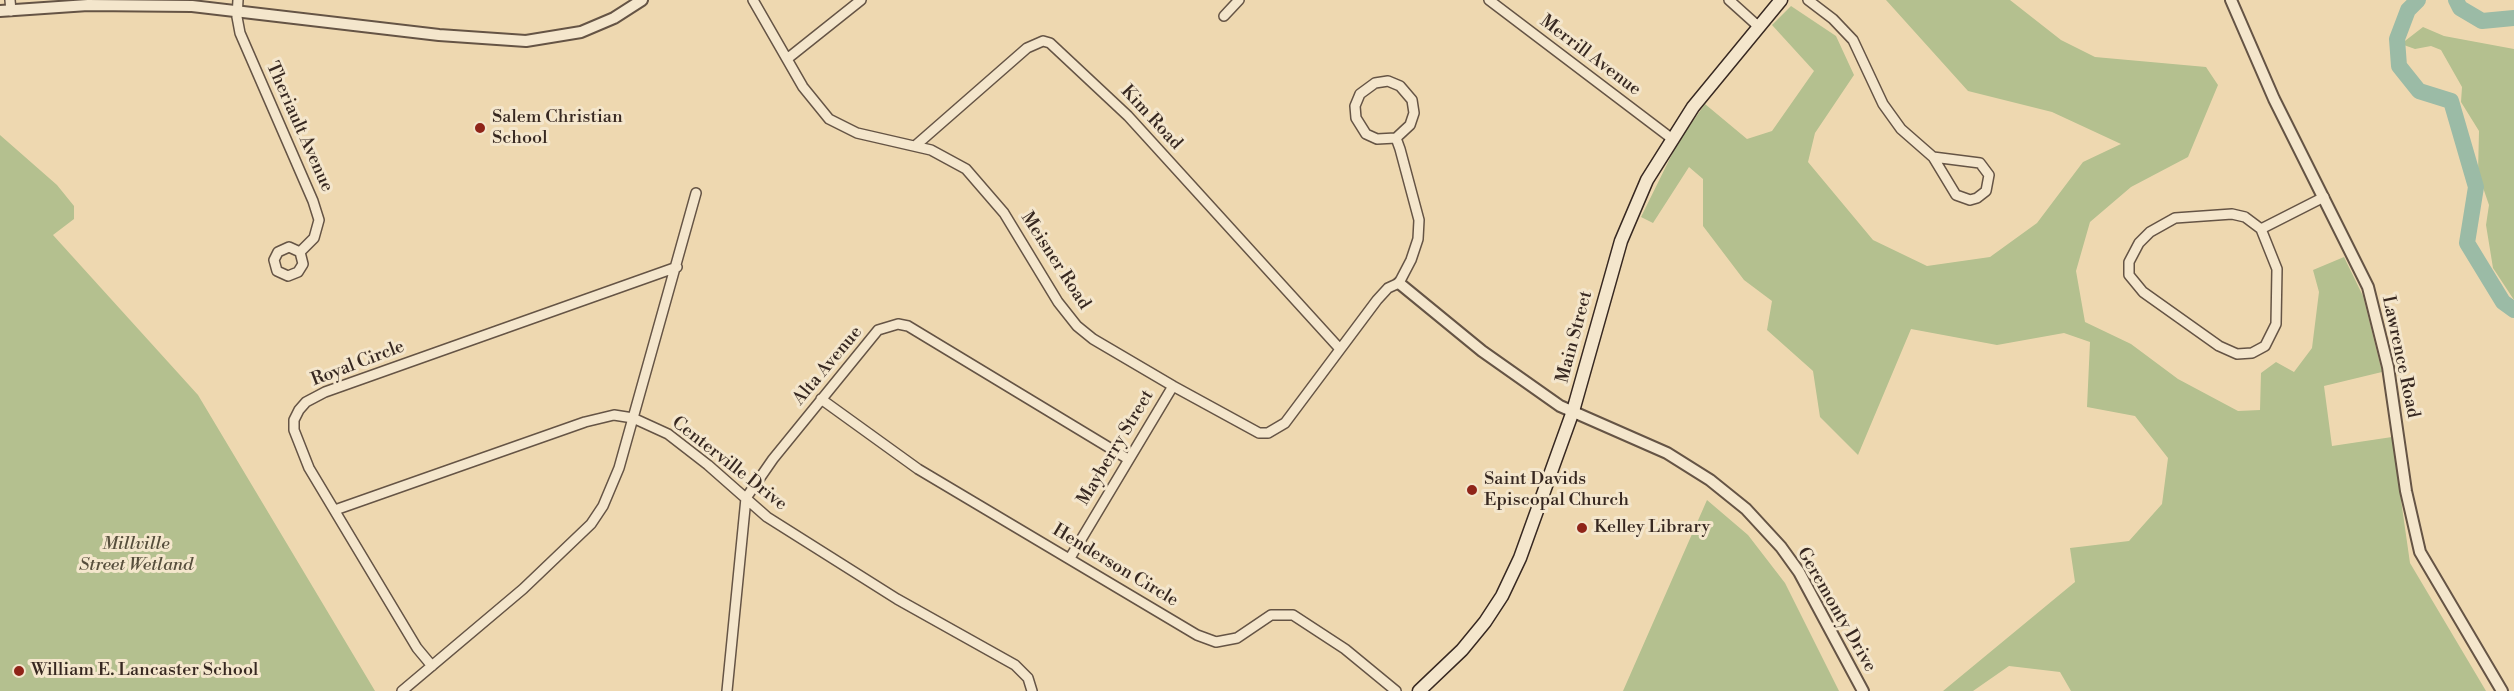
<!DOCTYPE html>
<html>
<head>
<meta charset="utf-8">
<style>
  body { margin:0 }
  canvas { display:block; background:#eed8b0 }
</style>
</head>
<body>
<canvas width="2514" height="691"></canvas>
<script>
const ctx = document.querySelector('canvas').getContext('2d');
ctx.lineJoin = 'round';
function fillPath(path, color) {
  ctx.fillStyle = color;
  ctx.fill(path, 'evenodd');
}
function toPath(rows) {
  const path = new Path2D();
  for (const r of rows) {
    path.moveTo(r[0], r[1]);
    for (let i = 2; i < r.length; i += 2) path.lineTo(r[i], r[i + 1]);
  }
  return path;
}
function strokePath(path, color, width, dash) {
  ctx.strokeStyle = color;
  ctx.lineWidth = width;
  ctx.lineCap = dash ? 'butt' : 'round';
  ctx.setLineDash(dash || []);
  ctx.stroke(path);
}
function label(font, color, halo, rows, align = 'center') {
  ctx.font = font + ' "Libre Bodoni",serif';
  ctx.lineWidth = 6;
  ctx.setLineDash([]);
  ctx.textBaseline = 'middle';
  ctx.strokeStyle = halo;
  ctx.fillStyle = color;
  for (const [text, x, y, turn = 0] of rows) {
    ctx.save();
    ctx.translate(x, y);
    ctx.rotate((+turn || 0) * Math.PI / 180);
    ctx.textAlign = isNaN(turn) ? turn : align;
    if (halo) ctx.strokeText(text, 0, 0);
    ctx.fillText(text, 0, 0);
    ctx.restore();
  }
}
const green = toPath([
  [1886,0,2010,0,2061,40,2095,57,2206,67,2218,85,2188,157,2131,187,2090,222,2076,271,2085,322,2131,344,2178,379,2238,411,2260,410,2261,373,2276,362,2294,372,2312,348,2319,292,2313,270,2344,257,2363,296,2382,372,2324,386,2332,446,2392,437,2410,563,2486,691,2071,691,2060,672,2009,666,1973,691,1943,691,2075,582,2070,548,2129,541,2162,504,2168,458,2135,416,2087,407,2090,342,2064,333,1997,345,1911,329,1858,455,1820,417,1813,371,1767,330,1772,301,1744,280,1703,226,1703,179,1689,167,1653,223,1641,217,1678,142,1705,104,1747,139,1772,131,1814,71,1772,25,1791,6,1836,36,1854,75,1815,133,1808,162,1873,240,1927,266,1990,257,2037,223,2083,162,2121,144,2052,112,1968,91],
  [2423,27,2444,36,2514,49,2514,300,2493,268,2486,225,2489,205,2478,173,2479,131,2461,102,2462,87,2441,50,2431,46,2415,49,2401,44],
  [0,135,57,185,74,206,74,219,53,235,198,395,375,691,0,691],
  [1707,500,1748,535,1785,583,1839,691,1623,691]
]);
const river = toPath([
  [2418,0,2408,10,2397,39,2399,66,2419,91,2451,101,2476,187,2467,243,2503,302,2514,310],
  [2456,0,2460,8,2482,21,2514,18]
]);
const minor = toPath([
  [10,0,11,11],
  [238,0,237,17,240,33,313,201,319,220,314,238,300,252,289,247,278,252,274,260,277,271,288,276,298,272,303,264,300,252],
  [753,0,803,87,829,119,857,133,931,150,966,169,1004,213,1058,302,1077,326,1093,339,1173,386,1259,433,1268,433,1285,423,1377,300,1388,288,1399,283,1411,260,1418,239,1419,220,1400,149,1396,138,1377,139,1366,134,1356,118,1355,106,1360,94,1375,83,1388,81,1400,86,1412,100,1414,113,1410,125,1396,138],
  [1489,0,1671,138],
  [1729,0,1759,27],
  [1808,0,1833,19,1853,40,1883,104,1901,129,1933,157,1956,195,1970,200,1977,198,1986,191,1989,175,1980,163,1933,157],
  [1224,16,1239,0],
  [787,59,861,0],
  [915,146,1027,48,1043,41,1050,43,1128,116,1340,349],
  [2261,229,2277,269,2276,324,2265,346,2252,353,2237,354,2219,346,2143,292,2129,275,2129,262,2139,243,2150,232,2175,218,2232,214,2245,217,2261,229,2324,197],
  [821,399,918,469,1197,635,1216,642,1237,638,1271,615,1293,615,1345,649,1396,691],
  [335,510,585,422,614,415,633,418,668,434,708,465,767,517,897,599,1015,665,1028,678,1032,691],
  [1070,558,1173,386],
  [432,666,417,648,309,468,294,430,294,420,299,410,306,402,325,392,677,267],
  [402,691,523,589,591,524,603,506,619,468,696,193],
  [727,691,746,498,773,459,878,330,898,324,908,326,1128,459]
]);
const tertiary = toPath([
  [2231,0,2274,99,2368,287,2388,367,2406,491,2420,552,2502,691],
  [0,11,88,5,192,6,439,35,526,41,581,32,614,18,642,0],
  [1399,283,1482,351,1560,406,1667,453,1710,480,1746,509,1781,547,1799,572,1863,691]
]);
const secondary = toPath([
  [1419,691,1462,650,1485,622,1502,596,1520,558,1573,411,1621,241,1647,180,1693,107,1781,0]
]);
const markers = [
  [480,128,6,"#8f2418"],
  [1472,490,6,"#8f2418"],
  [1582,528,6,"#8f2418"],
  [19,671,6,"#8f2418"]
];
const streetNames = [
  ["Merrill Avenue",1590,56,37],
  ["Kim Road",1151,118,47],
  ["Theriault Avenue",299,127,66],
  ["Meisner Road",1055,261,57],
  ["Main Street",1575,337,-75],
  ["Lawrence Road",2400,357,78],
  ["Royal Circle",358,364,-21],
  ["Alta Avenue",828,366,-50],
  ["Mayberry Street",1116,448,-59],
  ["Centerville Drive",729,464,38],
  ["Henderson Circle",1115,566,31],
  ["Geremonty Drive",1836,610,60]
];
const poiNames = [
  ["Salem Christian",492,118],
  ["School",492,139],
  ["Saint Davids",1484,480],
  ["Episcopal Church",1484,501],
  ["Kelley Library",1594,528],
  ["William E. Lancaster School",31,671]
];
const parkNames = [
  ["Millville",136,545],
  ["Street Wetland",136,566]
];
fillPath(green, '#b4c08f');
strokePath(river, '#9bbba6', 16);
strokePath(minor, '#655445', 12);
strokePath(tertiary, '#655445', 14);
strokePath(secondary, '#372821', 15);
strokePath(minor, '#f4e6cc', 9);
strokePath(tertiary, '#f4e6cc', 10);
strokePath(secondary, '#f4e6cc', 12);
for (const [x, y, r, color] of markers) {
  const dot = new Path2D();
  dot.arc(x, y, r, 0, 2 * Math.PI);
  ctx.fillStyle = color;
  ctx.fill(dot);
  strokePath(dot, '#f4e6cc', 2);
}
label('18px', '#372821', '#f4e6cc', streetNames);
label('18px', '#372821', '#f4e6cc', poiNames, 'left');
label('italic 18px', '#564e3c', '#f4e6cc', parkNames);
</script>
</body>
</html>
